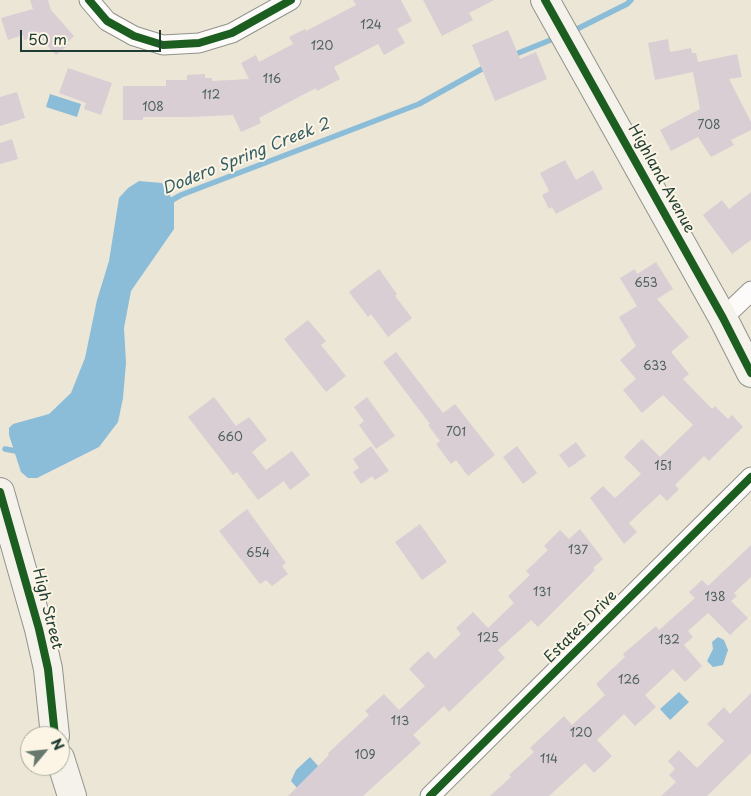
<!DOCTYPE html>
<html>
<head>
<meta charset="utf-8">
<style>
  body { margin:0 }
  #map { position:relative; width:751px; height:796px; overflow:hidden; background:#ece6d7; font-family:"Playpen Sans",sans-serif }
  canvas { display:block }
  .north { position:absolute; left:20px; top:726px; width:50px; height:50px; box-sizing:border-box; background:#fcf5e5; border:1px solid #a4ab9e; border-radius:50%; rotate:62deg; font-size:14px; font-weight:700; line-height:20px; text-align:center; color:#1f3d34 }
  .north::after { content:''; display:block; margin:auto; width:18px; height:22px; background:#67786d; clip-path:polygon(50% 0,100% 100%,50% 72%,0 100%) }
  .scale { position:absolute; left:20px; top:30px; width:141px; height:22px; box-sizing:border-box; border:2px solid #1f3d34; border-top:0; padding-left:6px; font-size:15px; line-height:18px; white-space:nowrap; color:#1f3d34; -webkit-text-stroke:4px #fcf5e5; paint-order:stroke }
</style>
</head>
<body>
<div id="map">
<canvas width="751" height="796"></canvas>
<div class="north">N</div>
<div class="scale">50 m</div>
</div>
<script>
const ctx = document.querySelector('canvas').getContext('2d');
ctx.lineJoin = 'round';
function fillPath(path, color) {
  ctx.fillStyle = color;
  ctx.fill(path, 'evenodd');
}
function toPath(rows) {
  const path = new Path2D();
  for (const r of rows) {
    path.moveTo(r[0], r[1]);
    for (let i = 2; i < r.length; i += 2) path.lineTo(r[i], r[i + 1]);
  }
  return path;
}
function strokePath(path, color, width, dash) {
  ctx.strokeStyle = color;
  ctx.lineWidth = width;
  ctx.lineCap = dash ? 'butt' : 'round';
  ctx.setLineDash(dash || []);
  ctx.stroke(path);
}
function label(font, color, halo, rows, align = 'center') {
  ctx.font = font + ' "Playpen Sans",sans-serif';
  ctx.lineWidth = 4;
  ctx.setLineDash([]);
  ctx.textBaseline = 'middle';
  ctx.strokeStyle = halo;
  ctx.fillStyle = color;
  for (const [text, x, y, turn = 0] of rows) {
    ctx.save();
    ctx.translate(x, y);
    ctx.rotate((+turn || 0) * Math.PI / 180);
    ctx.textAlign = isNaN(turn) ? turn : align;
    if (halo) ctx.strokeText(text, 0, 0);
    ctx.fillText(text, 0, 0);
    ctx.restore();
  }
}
const water = toPath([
  [50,94,81,104,77,117,46,107],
  [139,181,162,183,174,202,174,229,131,291,124,328,126,363,123,398,118,422,99,447,37,478,28,478,21,472,9,435,9,428,13,424,49,414,71,393,85,358,97,300,109,261,119,198,128,188],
  [718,637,724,640,728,650,723,665,713,667,707,661,713,649,712,642],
  [679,692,689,702,670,720,660,709],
  [310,757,320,768,298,789,291,781,296,770]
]);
const stream = toPath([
  [571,32,627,4,631,0],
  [511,56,558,37],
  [167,203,181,195,419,104,489,65],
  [5,449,21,452]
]);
const building = toPath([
  [30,0,48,0,51,10,74,36,67,43,69,45,56,55,39,36,24,40,23,35,8,40,1,18,33,9],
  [353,0,401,0,412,21,397,29,405,43,384,55,378,44,334,67,340,79,317,91,316,88,259,118,261,123,241,132,233,115,189,117,143,117,143,120,123,120,123,86,166,86,166,80,187,80,187,75,205,74,205,78,212,78,212,81,249,79,241,63,256,55,259,62,293,44,289,37,305,29,306,31,356,5],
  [423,0,494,0,469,13,473,20,442,36],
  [508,30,520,59,536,52,547,79,495,101,472,45],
  [668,39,670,52,691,48,692,53,696,53,698,62,737,54,742,77,729,79,751,122,751,130,731,140,734,145,711,157,698,137,671,151,660,130,700,109,693,72,655,80,648,43],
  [68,68,112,83,101,115,84,109,86,103,59,93],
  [17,92,25,118,0,126,0,97],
  [12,139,18,159,0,164,0,143],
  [565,160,576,180,593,170,603,189,556,214,552,207,549,209,542,195,549,191,540,173],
  [751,192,751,240,732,254,703,215,722,200,729,209],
  [656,262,673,289,657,299,689,337,671,352,689,374,683,379,712,409,715,406,728,419,732,415,743,427,709,461,704,456,675,485,679,489,667,501,660,494,629,523,637,532,624,544,590,498,603,486,615,498,641,474,624,457,642,439,660,457,693,425,663,395,642,413,623,390,636,379,620,360,636,346,619,317,637,306,620,278,635,269,637,274],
  [379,269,397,294,395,296,412,318,388,337,371,314,368,317,349,292],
  [308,320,326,341,321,345,346,376,326,392,284,339],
  [396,352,443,413,455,404,495,455,468,476,456,460,451,464,436,444,440,441,428,425,430,424,383,362],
  [214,397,236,426,249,417,267,440,252,452,266,470,292,451,310,475,290,490,284,481,258,500,237,472,233,475,188,417],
  [367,397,395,436,376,449,359,425,364,421,354,407],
  [576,442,586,456,569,468,559,455],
  [371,446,389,471,375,480,372,476,361,484,353,472,359,468,353,459],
  [517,446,537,473,523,484,503,457],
  [247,509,286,563,282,566,288,574,272,586,266,580,260,584,219,531],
  [420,524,447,562,422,580,395,542],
  [580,529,603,559,593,568,595,570,538,627,531,620,498,650,505,658,449,712,444,706,413,735,421,743,407,756,363,796,288,796,329,755,328,753,369,715,365,711,384,694,399,710,425,686,409,669,428,651,435,659,461,634,456,628,473,612,488,628,514,603,508,596,530,575,526,571,548,550,544,546,560,530,569,539],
  [751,545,751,577,734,593,737,596,731,601,748,618,730,635,708,613,688,631,693,637,684,645,702,666,685,682,673,669,645,695,656,707,635,726,624,714,597,740,612,756,594,773,585,763,549,796,490,796,511,777,509,775,534,752,530,748,564,716,572,725,605,695,596,684,625,657,623,654,656,626,659,630,695,598,689,592,702,580,708,586],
  [751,693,751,753,707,796,661,796,676,782,669,775,675,769,668,761,679,750,697,768,724,741,707,724,724,707,730,714]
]);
const street = toPath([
  [89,0,107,21,134,36,163,45,199,43,232,33,291,0],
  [723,318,751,291],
  [430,796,751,477]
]);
const secondary = toPath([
  [545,0,723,318,751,373],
  [0,492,39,629,48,669,55,736],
  [60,758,72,796]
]);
const cycleway = toPath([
  [89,0,107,21,134,36,163,45,199,43,232,33,291,0],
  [545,0,723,318,751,373],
  [0,492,39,629,48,669,55,736],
  [430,796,751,477]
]);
const numberNames = [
  ["124",371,26],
  ["120",322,47],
  ["116",272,80],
  ["112",211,96],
  ["108",153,108],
  ["708",709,126],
  ["653",646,284],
  ["633",655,367],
  ["701",456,433],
  ["660",230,438],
  ["151",663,467],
  ["137",578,551],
  ["654",258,554],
  ["131",542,593],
  ["138",715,598],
  ["125",488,639],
  ["132",669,641],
  ["126",629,681],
  ["113",400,722],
  ["120",581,734],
  ["109",365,756],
  ["114",549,760]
];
const streetNames = [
  ["Highland Avenue",661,179,61],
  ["High Street",47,609,76],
  ["Estates Drive",581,627,-45]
];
const waterNames = [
  ["Dodero Spring Creek 2",246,157,-22]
];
fillPath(water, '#8bbcd8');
strokePath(stream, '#8bbcd8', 5.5);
fillPath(building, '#d9ced3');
strokePath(street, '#91938a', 21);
strokePath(secondary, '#91938a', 30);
strokePath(street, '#fcfbf9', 19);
strokePath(secondary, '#f5f2eb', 28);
strokePath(cycleway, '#1b5e20', 8);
label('12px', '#4e615c', null, numberNames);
label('15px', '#1f3d34', '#fcf5e5', streetNames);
label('italic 16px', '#335e66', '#fcf5e5', waterNames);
</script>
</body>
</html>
